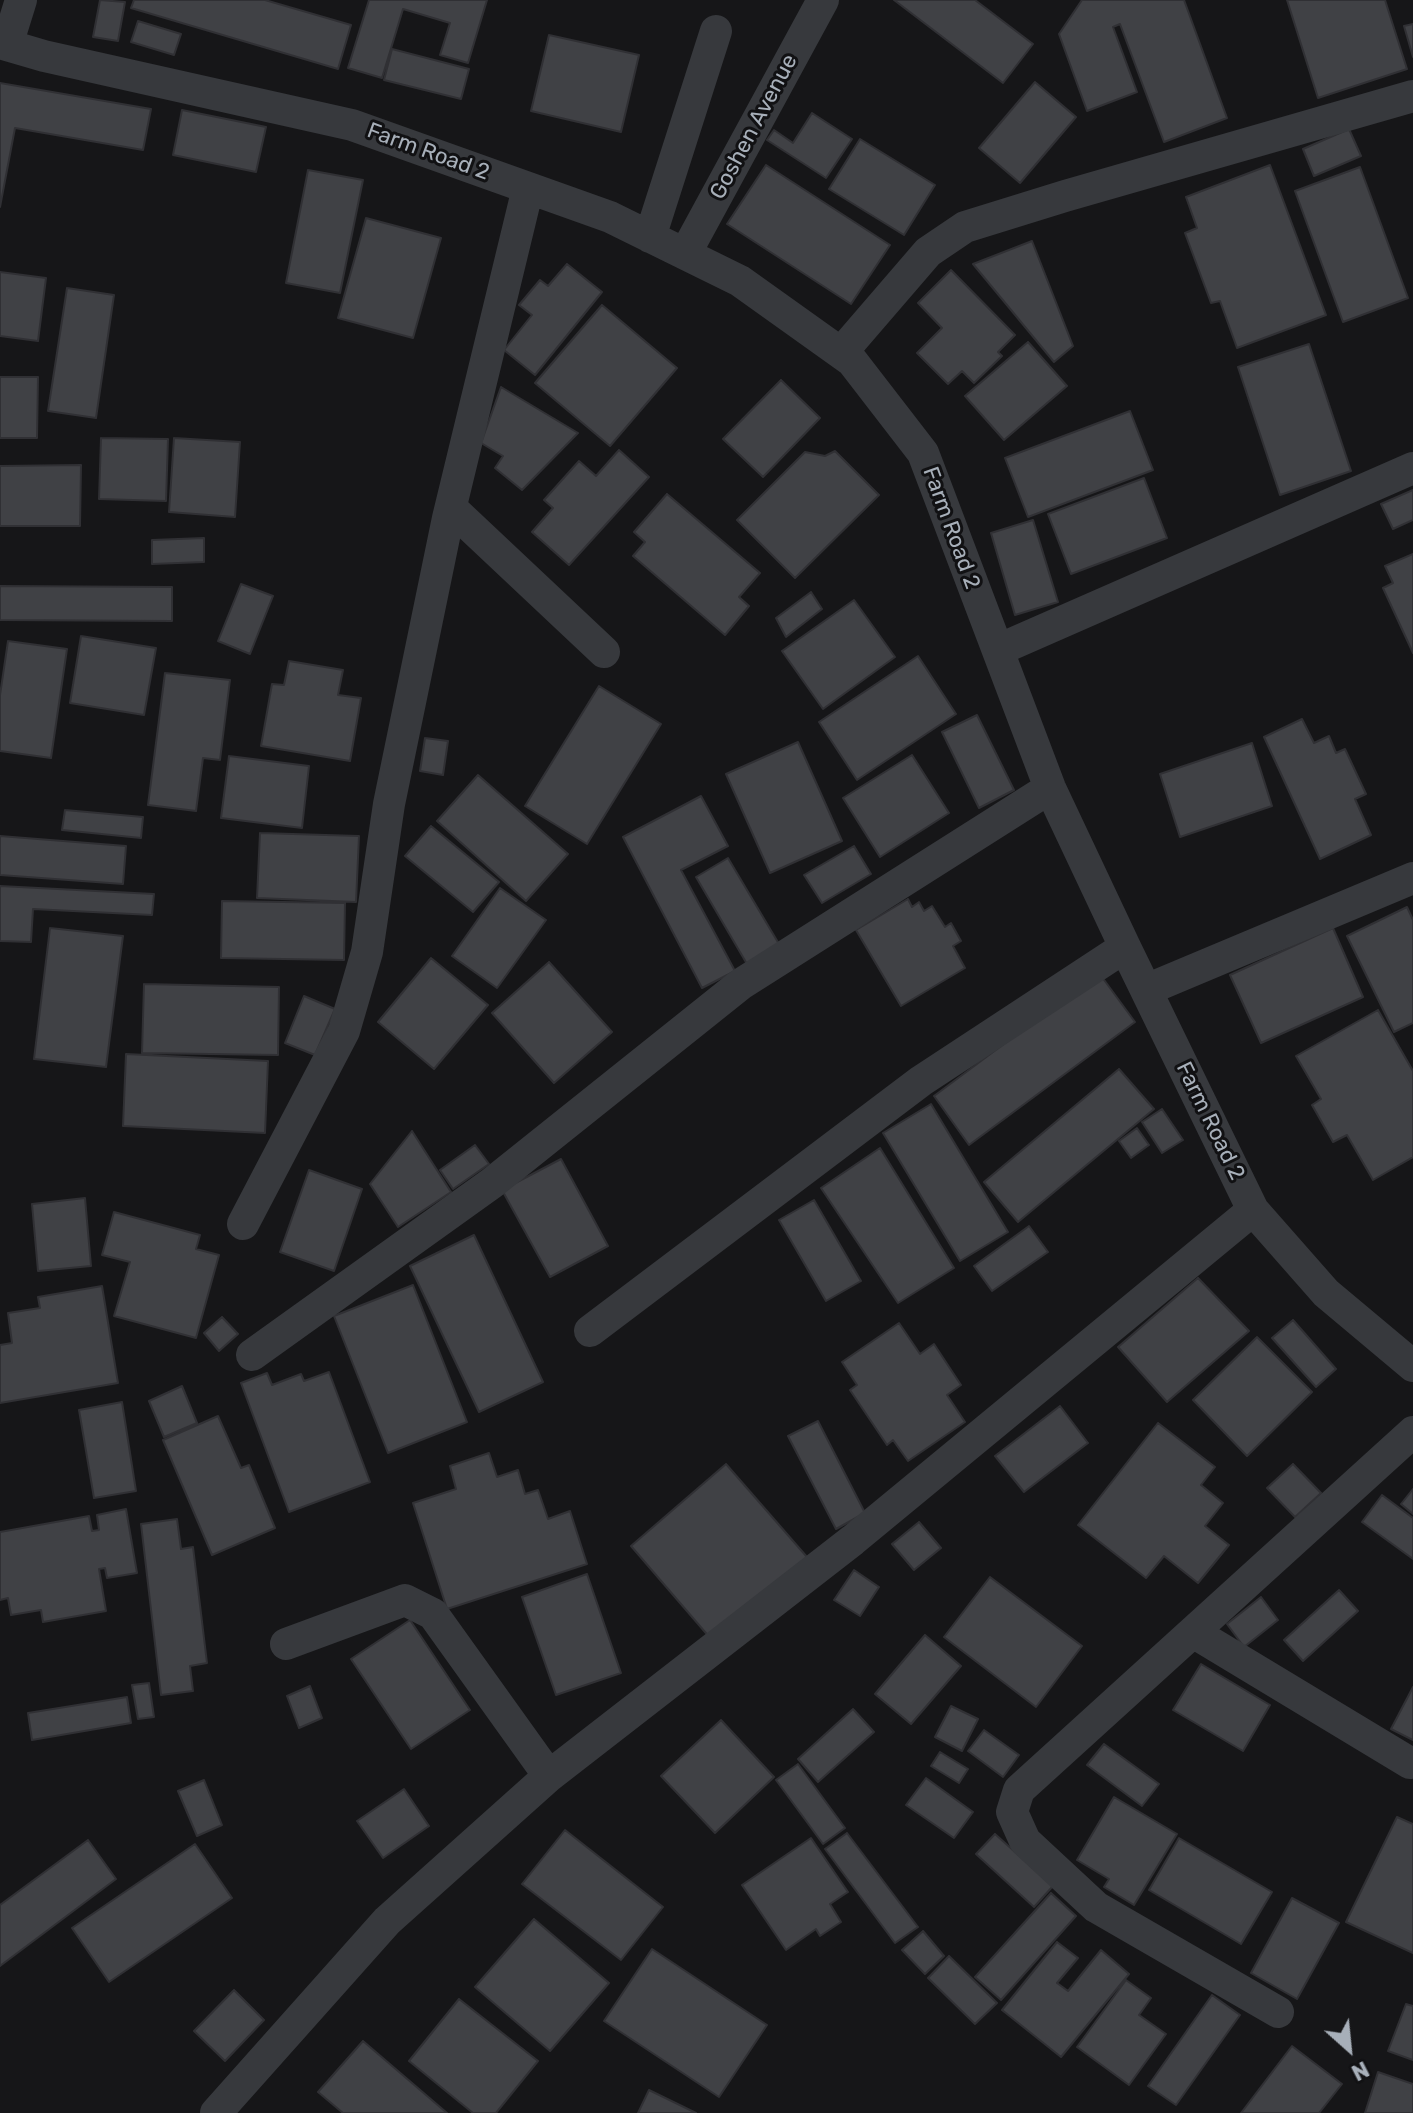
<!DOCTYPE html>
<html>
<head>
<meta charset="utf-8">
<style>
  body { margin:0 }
  #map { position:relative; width:1413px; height:2113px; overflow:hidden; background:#161618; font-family:Rubik,sans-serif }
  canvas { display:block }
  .north { position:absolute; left:1309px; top:2009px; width:80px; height:80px; -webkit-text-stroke:6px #111113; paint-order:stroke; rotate:153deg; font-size:22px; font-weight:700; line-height:32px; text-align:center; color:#a7afb9 }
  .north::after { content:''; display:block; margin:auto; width:28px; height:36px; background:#a7afb9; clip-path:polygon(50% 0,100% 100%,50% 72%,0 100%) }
</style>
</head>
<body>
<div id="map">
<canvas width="1413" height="2113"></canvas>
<div class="north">N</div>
</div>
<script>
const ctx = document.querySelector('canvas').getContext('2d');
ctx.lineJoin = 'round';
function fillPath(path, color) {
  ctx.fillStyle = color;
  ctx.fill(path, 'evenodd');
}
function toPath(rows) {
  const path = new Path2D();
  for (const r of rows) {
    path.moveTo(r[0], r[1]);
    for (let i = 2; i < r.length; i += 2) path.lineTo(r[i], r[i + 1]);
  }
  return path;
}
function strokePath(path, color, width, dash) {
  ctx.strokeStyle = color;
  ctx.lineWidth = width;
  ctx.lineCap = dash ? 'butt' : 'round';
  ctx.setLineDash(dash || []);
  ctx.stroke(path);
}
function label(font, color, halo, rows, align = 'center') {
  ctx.font = font + ' Rubik,sans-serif';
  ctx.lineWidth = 6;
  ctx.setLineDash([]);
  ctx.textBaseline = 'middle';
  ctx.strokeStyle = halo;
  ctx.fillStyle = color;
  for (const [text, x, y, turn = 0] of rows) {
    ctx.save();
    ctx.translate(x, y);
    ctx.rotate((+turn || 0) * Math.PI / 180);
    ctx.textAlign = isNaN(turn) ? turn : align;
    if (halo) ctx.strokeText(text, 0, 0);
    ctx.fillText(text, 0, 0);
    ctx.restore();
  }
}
const building = toPath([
  [100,0,125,2,118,41,93,37,100,0],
  [134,0,265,0,351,25,338,69,131,8,134,0],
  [369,0,487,0,468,63,440,55,450,23,403,9,382,78,348,68,369,0],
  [894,0,975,0,1033,44,1003,83,894,0],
  [1082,0,1184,0,1227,118,1164,142,1120,24,1113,27,1137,92,1087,111,1059,34,1082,0],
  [1287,0,1385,0,1407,69,1318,98,1287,0],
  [138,21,181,34,174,55,131,42,138,21],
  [1413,24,1413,57,1404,26,1413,24],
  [549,35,639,55,621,132,531,111,549,35],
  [392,49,469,69,461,99,384,80,392,49],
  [1035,82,1076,117,1020,183,979,148,1035,82],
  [0,83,151,109,143,150,15,128,0,207,0,83],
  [182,110,266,127,256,172,173,155,182,110],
  [812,113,852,139,826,178,767,140,774,130,793,143,812,113],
  [1349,129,1361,156,1314,176,1303,149,1349,129],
  [860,139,935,185,904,235,829,189,860,139],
  [766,165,890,245,851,304,727,224,766,165],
  [1270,165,1326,315,1237,348,1220,301,1211,303,1185,233,1197,228,1186,197,1270,165],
  [1360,167,1408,298,1343,322,1295,191,1360,167],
  [308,170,363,180,340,293,286,283,308,170],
  [366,218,441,238,413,338,338,318,366,218],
  [1032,241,1073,346,1054,362,973,264,1032,241],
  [567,264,602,292,535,375,504,350,532,315,519,305,540,280,548,286,567,264],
  [951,270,1015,335,998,352,1002,356,974,383,962,371,948,384,917,353,942,328,918,303,951,270],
  [0,272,46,278,38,341,0,336,0,272],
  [67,288,114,295,96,418,48,411,67,288],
  [602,305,677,368,610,446,535,383,602,305],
  [1028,342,1067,386,1004,440,965,396,1028,342],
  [1309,344,1351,471,1280,495,1238,367,1309,344],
  [0,377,38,377,37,438,0,438,0,377],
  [781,380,820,418,763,477,723,439,781,380],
  [501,387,578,433,522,490,495,468,503,456,481,443,501,387],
  [1130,411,1153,470,1028,517,1005,458,1130,411],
  [101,438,168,439,166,501,99,499,101,438],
  [174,438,240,442,235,517,169,512,174,438],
  [619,450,649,477,569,565,532,532,553,508,544,500,579,461,596,476,619,450],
  [835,451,879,495,795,578,737,520,805,452,825,456,835,451],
  [81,465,80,526,0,526,0,466,81,465],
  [1144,478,1167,538,1071,574,1048,514,1144,478],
  [1413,490,1413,520,1393,529,1381,504,1413,490],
  [667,494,760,573,739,597,749,606,725,635,633,556,645,542,634,532,667,494],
  [1033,520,1058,602,1015,615,991,533,1033,520],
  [204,538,204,562,152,564,152,540,204,538],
  [1413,554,1413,653,1383,588,1393,583,1385,566,1413,554],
  [241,584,273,596,250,654,218,641,241,584],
  [0,586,172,587,172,621,0,620,0,586],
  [811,592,822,609,786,637,776,618,811,592],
  [854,600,895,657,823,709,782,651,854,600],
  [81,636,156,648,144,715,70,703,81,636],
  [8,641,67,649,51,758,0,751,0,695,8,641],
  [918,656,956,714,857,780,819,722,918,656],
  [289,661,343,670,338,695,361,698,350,761,261,746,272,684,284,685,289,661],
  [165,673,230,680,220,760,203,758,196,811,148,805,165,673],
  [599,686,661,724,587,844,525,806,599,686],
  [977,715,1014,790,979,808,942,732,977,715],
  [1302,719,1314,743,1329,736,1336,753,1345,749,1366,794,1355,799,1371,835,1320,859,1264,737,1302,719],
  [425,738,448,741,443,775,420,771,425,738],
  [798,742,842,841,770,873,726,774,798,742],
  [1252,743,1272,806,1180,837,1160,774,1252,743],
  [912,755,949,813,880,857,843,798,912,755],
  [229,756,309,766,302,828,221,818,229,756],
  [478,775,568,854,526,901,437,821,478,775],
  [701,796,728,846,681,870,735,971,702,988,623,837,701,796],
  [65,810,143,817,141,838,62,830,65,810],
  [431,826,499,882,473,912,405,856,431,826],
  [260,833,359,836,356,902,257,898,260,833],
  [0,836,126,846,123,884,0,875,0,836],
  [854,846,871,874,822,903,804,875,854,846],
  [728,858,779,944,747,964,696,877,728,858],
  [0,886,154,894,152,915,33,909,31,942,0,941,0,886],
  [500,888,546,920,497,988,452,956,500,888],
  [908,899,912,907,919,902,924,911,932,906,945,927,951,923,961,941,953,946,965,968,901,1006,856,930,908,899],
  [222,901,345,903,344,960,221,958,222,901],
  [1407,907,1413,920,1413,1023,1394,1032,1347,936,1407,907],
  [50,928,123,936,106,1067,34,1059,50,928],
  [1333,928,1363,997,1261,1043,1230,975,1333,928],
  [431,958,488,1005,434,1069,378,1022,431,958],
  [549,962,612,1032,554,1083,492,1013,549,962],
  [1099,973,1135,1022,969,1145,934,1096,1099,973],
  [144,984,279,987,278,1055,142,1053,144,984],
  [304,996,335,1009,315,1055,285,1043,304,996],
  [1378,1010,1413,1071,1413,1157,1373,1180,1347,1135,1333,1142,1312,1105,1321,1099,1296,1056,1378,1010],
  [126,1054,268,1061,265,1133,123,1126,126,1054],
  [1119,1069,1154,1109,1018,1222,984,1182,1119,1069],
  [931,1104,1008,1232,960,1261,883,1133,931,1104],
  [1162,1109,1183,1140,1162,1153,1142,1122,1162,1109],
  [1137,1128,1149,1145,1131,1158,1119,1141,1137,1128],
  [412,1131,451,1192,398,1227,370,1184,412,1131],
  [475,1145,489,1164,453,1189,440,1170,475,1145],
  [880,1148,954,1268,898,1303,821,1188,880,1148],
  [561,1159,608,1246,550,1277,502,1190,561,1159],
  [309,1170,362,1189,334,1271,280,1252,309,1170],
  [85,1198,91,1266,38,1271,32,1204,85,1198],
  [814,1200,861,1281,826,1301,779,1220,814,1200],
  [114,1212,200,1235,196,1249,219,1255,196,1338,114,1316,130,1262,102,1255,114,1212],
  [1029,1226,1048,1252,992,1291,974,1266,1029,1226],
  [474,1235,543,1382,479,1412,410,1266,474,1235],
  [1198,1278,1249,1331,1167,1402,1118,1347,1198,1278],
  [413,1285,467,1422,388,1453,334,1316,413,1285],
  [102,1286,118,1383,0,1403,0,1345,12,1343,8,1313,40,1308,38,1297,102,1286],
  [222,1317,238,1334,219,1351,204,1333,222,1317],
  [1293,1320,1336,1369,1316,1387,1272,1338,1293,1320],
  [899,1323,920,1354,934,1344,961,1385,947,1395,965,1422,908,1461,893,1440,887,1445,850,1390,857,1385,842,1362,899,1323],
  [1257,1337,1312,1392,1247,1456,1193,1400,1257,1337],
  [329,1372,370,1482,289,1512,241,1383,267,1373,272,1385,301,1374,304,1381,329,1372],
  [182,1386,197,1423,164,1437,149,1401,182,1386],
  [122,1402,136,1491,94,1498,79,1410,122,1402],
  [1060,1406,1088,1443,1024,1492,995,1456,1060,1406],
  [218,1416,241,1468,249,1465,275,1528,212,1555,163,1440,218,1416],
  [818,1421,865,1513,836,1529,788,1436,818,1421],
  [1158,1423,1215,1467,1201,1485,1223,1503,1205,1526,1229,1545,1198,1583,1164,1556,1146,1578,1078,1525,1158,1423],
  [489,1453,497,1477,518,1470,525,1494,538,1490,548,1519,570,1511,587,1564,447,1609,413,1503,456,1489,450,1466,489,1453],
  [726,1464,807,1557,711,1639,631,1546,726,1464],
  [1293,1464,1321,1493,1295,1517,1267,1488,1293,1464],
  [1413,1489,1413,1514,1401,1504,1413,1489],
  [1382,1495,1413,1518,1413,1559,1362,1522,1382,1495],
  [126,1509,137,1573,107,1578,105,1568,99,1569,106,1611,43,1622,41,1610,11,1615,8,1598,0,1600,0,1532,89,1516,92,1531,99,1530,97,1515,126,1509],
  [177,1519,181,1549,193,1547,207,1663,190,1666,193,1691,161,1695,141,1524,177,1519],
  [919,1522,941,1548,914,1570,892,1544,919,1522],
  [854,1570,879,1587,860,1616,834,1600,854,1570],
  [587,1574,621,1673,556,1695,522,1597,587,1574],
  [990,1577,1082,1646,1036,1707,944,1637,990,1577],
  [1339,1590,1358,1611,1303,1661,1284,1640,1339,1590],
  [1261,1597,1278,1620,1244,1647,1227,1624,1261,1597],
  [410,1620,470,1710,411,1749,351,1659,410,1620],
  [925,1635,961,1666,911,1724,875,1694,925,1635],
  [1201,1664,1270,1705,1243,1751,1173,1710,1201,1664],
  [149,1683,154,1717,138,1719,132,1685,149,1683],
  [310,1686,322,1718,299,1728,287,1696,310,1686],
  [1413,1687,1413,1740,1391,1729,1413,1687],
  [127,1697,131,1723,32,1740,28,1713,127,1697],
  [951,1706,978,1719,962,1751,935,1737,951,1706],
  [853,1709,874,1732,818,1782,798,1759,853,1709],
  [721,1720,774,1777,715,1833,661,1776,721,1720],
  [984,1730,1019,1755,1003,1777,968,1751,984,1730],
  [1104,1744,1159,1784,1142,1806,1087,1765,1104,1744],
  [940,1752,968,1769,959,1783,931,1766,940,1752],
  [798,1764,845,1828,823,1844,776,1780,798,1764],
  [926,1778,973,1812,954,1838,906,1805,926,1778],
  [204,1780,222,1825,197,1836,178,1791,204,1780],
  [404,1789,429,1826,383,1858,357,1821,404,1789],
  [1114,1797,1177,1834,1134,1905,1104,1887,1109,1879,1077,1860,1114,1797],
  [1397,1817,1413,1824,1413,1953,1346,1922,1397,1817],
  [565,1830,663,1907,621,1960,522,1884,565,1830],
  [847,1833,918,1927,895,1943,825,1849,847,1833],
  [995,1834,1053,1886,1034,1907,976,1854,995,1834],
  [811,1838,848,1892,830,1904,841,1922,820,1936,816,1929,786,1950,742,1885,811,1838],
  [1179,1838,1272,1892,1241,1944,1149,1890,1179,1838],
  [88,1840,116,1879,0,1966,0,1905,88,1840],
  [195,1844,232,1898,109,1982,72,1928,195,1844],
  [1051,1893,1076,1916,1001,2000,975,1977,1051,1893],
  [1292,1898,1339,1923,1297,1999,1251,1973,1292,1898],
  [534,1919,609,1983,550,2051,475,1987,534,1919],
  [923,1931,944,1956,925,1974,902,1950,923,1931],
  [1057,1942,1078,1958,1057,1983,1068,1991,1101,1950,1129,1974,1061,2057,1002,2010,1057,1942],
  [652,1949,767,2025,719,2097,604,2021,652,1949],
  [949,1956,997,2003,975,2024,928,1978,949,1956],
  [1126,1980,1151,1998,1139,2015,1166,2034,1129,2085,1077,2047,1126,1980],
  [234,1990,264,2020,225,2061,194,2031,234,1990],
  [1212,1995,1240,2015,1176,2105,1148,2086,1212,1995],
  [459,1999,538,2061,496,2113,473,2113,409,2061,459,1999],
  [1406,2004,1413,2006,1413,2060,1388,2051,1406,2004],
  [363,2041,447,2113,343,2113,318,2092,363,2041],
  [1292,2046,1342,2084,1319,2113,1241,2113,1292,2046],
  [1378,2072,1413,2084,1413,2113,1365,2113,1378,2072],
  [649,2090,696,2113,638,2113,649,2090]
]);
const street = toPath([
  [0,43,44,56,352,125,610,217,740,281,852,361,923,453,1050,788,1125,947,1253,1210,1326,1293,1413,1366],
  [7,45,21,0],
  [650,237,716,31],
  [685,254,823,0],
  [841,353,928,252,965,227,1065,196,1413,96],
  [451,508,604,652],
  [998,650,1413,468],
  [1146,990,1413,878],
  [243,1224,344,1031,367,952,389,804,448,518,528,188],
  [590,1331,921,1081,1125,947],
  [252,1355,492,1183,741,984,1050,788],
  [1193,1632,1410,1763],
  [286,1644,405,1600,433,1614,549,1776],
  [1278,2012,1096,1907,1025,1841,1012,1812,1019,1790,1413,1432],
  [216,2113,387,1921,549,1776,853,1540,1253,1210]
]);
const streetNames = [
  ["Goshen Avenue",754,127,-62],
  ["Farm Road 2",428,152,20],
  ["Farm Road 2",951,528,70],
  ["Farm Road 2",1210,1121,64]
];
fillPath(building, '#404145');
strokePath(building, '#303034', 2);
strokePath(street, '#37393d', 32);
label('22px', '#a7afb9', '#111113', streetNames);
</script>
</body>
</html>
